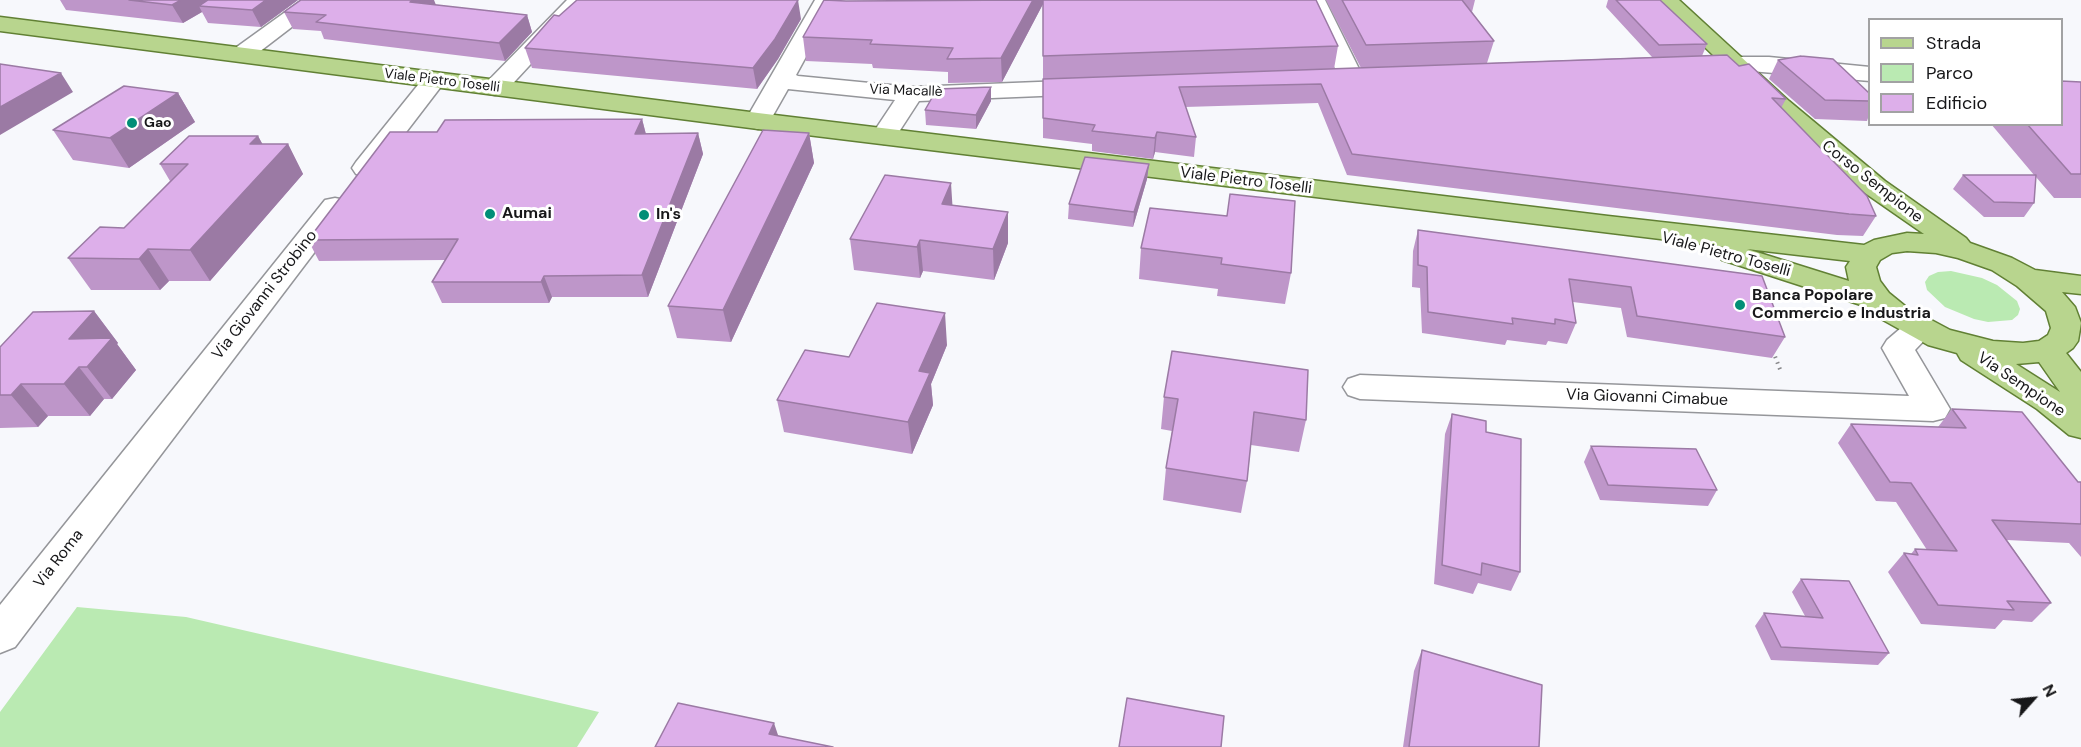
<!DOCTYPE html>
<html>
<head>
<meta charset="utf-8">
<style>
  body { margin:0 }
  #map { position:relative; width:2081px; height:747px; overflow:hidden; background:#f7f8fc; font-family:"DM Sans",sans-serif }
  canvas { display:block }
  .legend { position:absolute; left:1868px; top:18px; width:195px; height:108px; box-sizing:border-box; background:#fff; border:2px solid #a2a2a3; margin:0; padding:8px 10px; list-style:none; font-size:18px; color:#171719 }
  .legend li { display:flex; align-items:center; gap:12px; height:30px }
  .legend b { width:30px; border:2px solid #a2a2a3 }
  .north { position:absolute; left:2003px; top:669px; width:60px; height:60px; -webkit-text-stroke:4px #fff; paint-order:stroke; rotate:63deg; font-size:16px; font-weight:700; line-height:24px; text-align:center; color:#171719 }
  .north::after { content:''; display:block; margin:auto; width:21px; height:27px; background:#171719; clip-path:polygon(50% 0,100% 100%,50% 72%,0 100%) }
</style>
</head>
<body>
<div id="map">
<canvas width="2081" height="747"></canvas>
<ul class="legend">
<li><b style="height:8px;background:#b8d58e"></b>Strada</li>
<li><b style="height:16px;background:#baeab2"></b>Parco</li>
<li><b style="height:16px;background:#ddafea"></b>Edificio</li>
</ul>
<div class="north">N</div>
</div>
<script>
const ctx = document.querySelector('canvas').getContext('2d');
ctx.lineJoin = 'round';
function fillPath(path, color) {
  ctx.fillStyle = color;
  ctx.fill(path, 'evenodd');
}
function toPath(rows) {
  const path = new Path2D();
  for (const r of rows) {
    path.moveTo(r[0], r[1]);
    for (let i = 2; i < r.length; i += 2) path.lineTo(r[i], r[i + 1]);
  }
  return path;
}
function strokePath(path, color, width, dash) {
  ctx.strokeStyle = color;
  ctx.lineWidth = width;
  ctx.lineCap = dash ? 'butt' : 'round';
  ctx.setLineDash(dash || []);
  ctx.stroke(path);
}
function label(font, color, halo, rows, align = 'center') {
  ctx.font = font + ' "DM Sans",sans-serif';
  ctx.lineWidth = 6;
  ctx.setLineDash([]);
  ctx.textBaseline = 'middle';
  ctx.strokeStyle = halo;
  ctx.fillStyle = color;
  for (const [text, x, y, turn = 0] of rows) {
    ctx.save();
    ctx.translate(x, y);
    ctx.rotate((+turn || 0) * Math.PI / 180);
    ctx.textAlign = isNaN(turn) ? turn : align;
    if (halo) ctx.strokeText(text, 0, 0);
    ctx.fillText(text, 0, 0);
    ctx.restore();
  }
}
const green = toPath([
  [1951,271,1982,278,1997,285,2017,301,2020,309,2018,315,2012,320,1988,322,1974,319,1945,307,1927,290,1925,282,1929,276,1938,272],
  [77,607,186,617,599,712,577,747,0,747,0,712]
]);
const path = toPath([
  [1773,351,1781,372]
]);
const minor = toPath([
  [302,0,327,0,250,59,242,61,234,59,230,54,234,49,302,0],
  [567,0,590,0,504,93,495,95,486,93,483,88,486,83,567,0],
  [815,0,837,0,796,75,798,76,911,87,1089,80,1098,82,1101,87,1098,92,1089,94,919,101,893,141,884,144,875,141,871,136,895,100,788,89,767,126,758,129,749,126,745,121,815,0],
  [1303,0,1325,0,1363,77,1359,82,1351,84,1343,82,1339,77,1303,0],
  [1734,57,1769,57,1870,67,1870,81,1726,69,1722,64,1726,59,1734,57],
  [434,73,442,75,446,80,374,174,365,176,356,174,352,168,356,162,426,75,434,73],
  [335,198,345,200,349,206,345,212,15,647,0,653,0,605,325,200,335,198],
  [1919,319,1930,322,1935,329,1915,350,1950,409,1945,418,1933,421,1360,399,1348,395,1343,387,1348,379,1360,375,1909,396,1882,348,1887,340,1908,322,1919,319]
]);
const major = toPath([
  [1656,0,1679,0,1789,101,1885,181,1966,238,1970,243,2012,258,2035,270,2081,276,2081,294,2062,292,2075,307,2081,323,2078,341,2073,348,2066,353,2081,372,2081,438,2069,435,2037,409,1961,360,1957,353,1928,345,1883,320,1867,307,1722,260,1717,254,1722,248,1726,247,758,129,0,31,0,17,758,113,1608,216,1864,245,1874,240,1907,233,1924,234,1865,193,1771,111,1656,0],
  [1747,249,1850,261,1846,267,1849,281,1747,249],
  [1907,251,1936,253,1958,258,1992,270,2017,286,2046,311,2051,328,2048,335,2039,341,2023,343,1993,341,1950,330,1905,306,1889,293,1880,281,1876,267,1880,260,1892,253,1907,251],
  [2039,362,2060,392,2016,364,2039,362]
]);
const wall = toPath([
  [60,0,298,0,261,27,208,23,202,12,183,23,66,10],
  [1316,0,1338,46,1334,69,1361,68,1326,0,1475,0,1472,12,1494,41,1487,63,1652,57,1606,7,1608,0,1660,0,1707,44,1702,56,1739,66,1786,99,1781,108,1876,216,1863,236,1837,235,1347,175,1318,103,1185,107,1196,137,1194,157,1155,152,1153,159,1092,151,1092,144,1043,138,1043,4,1002,82,948,83,948,72,873,68,872,64,806,61,803,37,846,1],
  [436,5,527,15,532,32,505,61,324,39,321,31,293,29,284,12],
  [559,16,801,19,778,59,757,89,532,68,525,48],
  [1778,60,1869,93,1869,115,1867,121,1815,119,1769,79],
  [2081,82,2081,198,2054,198,2036,177,2034,203,2024,217,1984,217,1953,189,1963,175,2034,175,1991,124,2061,124],
  [991,87,991,101,976,129,926,125,925,110],
  [178,93,195,122,129,168,73,160,53,130],
  [642,119,646,134,698,133,703,154,648,297,552,297,549,303,442,303,432,282,445,260,319,261,308,240,437,132],
  [809,133,814,163,731,342,677,338,668,306],
  [258,136,262,144,288,144,303,174,210,281,169,281,160,290,91,290,68,258,124,228,170,181,160,164],
  [1149,164,1147,179,1133,227,1068,219,1069,204],
  [953,205,1008,212,1008,243,994,280,923,271,920,278,854,270,850,239],
  [1150,208,1291,273,1285,304,1217,296,1218,289,1139,279,1141,248],
  [1418,230,1762,276,1785,337,1772,358,1627,337,1621,308,1573,302,1576,323,1567,344,1548,341,1546,345,1507,340,1505,345,1422,333,1420,288,1412,287,1413,251],
  [94,311,118,343,117,344,136,370,112,399,104,399,90,416,48,416,38,427,0,428,0,347],
  [947,345,931,384,933,405,912,454,784,432,777,400,849,357],
  [1164,397,1306,420,1299,452,1251,445,1247,481,1241,513,1163,500,1166,468,1172,431,1161,429],
  [1952,409,2078,482,2081,482,2081,557,2069,543,2007,540,2051,603,2032,622,2003,620,1995,629,1921,624,1888,572,1904,553,1911,554,1915,549,1927,550,1896,502,1876,501,1838,443,1851,424,1938,427],
  [1452,414,1486,432,1520,572,1511,591,1478,583,1473,594,1434,584,1445,434],
  [1591,446,1717,490,1708,506,1600,500,1584,462],
  [1801,579,1889,653,1878,665,1771,660,1755,626,1764,613,1805,616,1792,592],
  [1422,650,1539,747,1403,747,1414,671]
]);
const shadedWall = toPath([
  [181,0,222,0,199,6,202,12,183,23,172,5],
  [266,0,298,0,261,27,252,10],
  [413,0,434,0,436,5,410,2],
  [798,0,801,19,778,59,757,89,753,68],
  [1033,0,1043,0,1043,4,1002,82,1001,58],
  [527,15,532,32,505,61,499,43],
  [61,73,73,92,0,135,0,107],
  [991,87,991,101,976,129,976,115],
  [178,93,195,122,129,168,110,138],
  [642,119,647,139,635,134],
  [1157,132,1155,152,1153,159,1155,138],
  [698,133,703,154,648,297,642,275],
  [809,133,814,163,731,342,723,310],
  [258,136,272,161,288,144,303,174,210,281,190,250,250,144],
  [1149,164,1147,179,1133,227,1134,212],
  [951,183,953,214,942,204],
  [1008,212,1008,243,994,280,993,249],
  [920,240,923,271,920,278,917,247],
  [148,249,169,281,160,290,139,259],
  [544,276,552,297,549,303,541,282],
  [94,311,118,343,117,344,136,370,112,399,87,367,69,339],
  [945,313,947,345,931,384,933,405,912,454,908,422,919,371],
  [79,367,104,399,90,416,64,384],
  [21,384,48,416,38,427,11,395],
  [774,723,782,747,769,734]
]);
const building = toPath([
  [129,0,181,0,172,5,129,0],
  [208,0,266,0,252,10,199,6,208,0],
  [301,0,413,0,410,2,527,15,499,43,316,22,326,15,284,12,301,0],
  [577,0,798,0,775,39,753,68,525,48,554,15,559,16,577,0],
  [824,0,846,1,1033,0,1001,58,947,59,953,48,870,44,872,40,803,37,824,0],
  [1043,0,1316,0,1338,46,1043,56,1043,0],
  [1342,0,1462,0,1494,41,1366,45,1342,0],
  [1616,0,1660,0,1707,44,1659,45,1616,0],
  [1727,55,1739,66,1749,64,1786,99,1772,98,1867,196,1876,216,1849,214,1352,154,1321,84,1179,87,1196,137,1157,132,1155,138,1092,131,1095,125,1043,118,1043,79,1727,55],
  [1801,56,1833,59,1869,93,1869,101,1825,100,1778,60,1801,56],
  [0,64,61,73,0,107,0,64],
  [2061,81,2081,82,2081,174,2071,174,2027,124,2061,124,2061,81],
  [124,86,178,93,110,138,53,130,124,86],
  [991,87,976,115,925,110,937,89,991,87],
  [642,119,635,134,698,133,642,275,544,276,541,282,432,282,458,239,308,240,390,132,437,132,445,120,642,119],
  [763,130,809,133,723,310,668,306,763,130],
  [189,136,258,136,250,144,288,144,190,250,148,249,139,259,68,258,100,227,124,228,188,164,160,164,189,136],
  [1085,157,1149,164,1134,212,1069,204,1085,157],
  [885,175,951,183,942,204,1008,212,993,249,920,240,917,247,850,239,885,175],
  [1963,175,2036,175,2034,203,1994,202,1963,175],
  [1230,194,1295,201,1291,273,1221,264,1222,258,1141,248,1150,208,1227,216,1230,194],
  [1418,230,1762,276,1785,337,1637,316,1631,287,1569,279,1576,323,1555,319,1555,324,1512,318,1513,324,1428,312,1427,267,1418,265,1418,230],
  [877,303,945,313,919,371,930,373,908,422,777,400,805,350,849,357,877,303],
  [94,311,69,339,112,338,87,367,79,367,64,384,21,384,11,395,0,395,0,347,33,312,94,311],
  [1172,351,1308,370,1306,420,1254,412,1247,481,1166,468,1178,399,1164,397,1172,351],
  [1952,409,2022,412,2078,482,2081,482,2081,524,1992,520,2051,603,2007,601,2014,610,1938,605,1904,553,1918,555,1915,549,1957,551,1911,483,1890,482,1851,424,1966,428,1952,409],
  [1452,414,1486,421,1486,432,1521,439,1520,572,1482,563,1481,575,1442,565,1452,414],
  [1591,446,1696,449,1717,490,1608,485,1591,446],
  [1801,579,1849,581,1889,653,1781,647,1764,613,1823,618,1801,579],
  [1422,650,1542,685,1539,747,1409,747,1422,650],
  [1127,698,1224,716,1221,747,1119,747,1127,698],
  [678,703,774,723,769,734,833,747,655,747,678,703]
]);
const markers = [
  [132,123,6,"#018e77"],
  [490,214,6,"#018e77"],
  [644,215,6,"#018e77"],
  [1740,305,6,"#018e77"]
];
const farStreetnames = [
  ["Viale Pietro Toselli",442,81,7],
  ["Via Macallè",906,91,2]
];
const farPoinames = [
  ["Gao",144,123]
];
const streetNames = [
  ["Viale Pietro Toselli",1246,181,7],
  ["Corso Sempione",1872,182,38],
  ["Viale Pietro Toselli",1726,255,15],
  ["Via Giovanni Strobino",265,295,-52],
  ["Via Sempione",2021,385,34],
  ["Via Giovanni Cimabue",1647,398,2],
  ["Via Roma",59,559,-52]
];
const poiNames = [
  ["Aumai",502,214],
  ["In's",656,215],
  ["Banca Popolare",1752,296],
  ["Commercio e Industria",1752,314]
];
fillPath(green, '#baeab2');
strokePath(minor, '#95969a', 3);
strokePath(major, '#618034', 3);
strokePath(path, '#88888b', 4, [1.5, 4.5]);
fillPath(minor, '#fff');
fillPath(major, '#b8d58e');
fillPath(wall, '#be96c9');
fillPath(shadedWall, '#9b7aa4');
fillPath(building, '#ddafea');
strokePath(building, '#9b7aa4', 1.5);
for (const [x, y, r, color] of markers) {
  const dot = new Path2D();
  dot.arc(x, y, r, 0, 2 * Math.PI);
  ctx.fillStyle = color;
  ctx.fill(dot);
  strokePath(dot, '#fff', 2);
}
label('14px', '#171719', '#fff', farStreetnames);
label('bold 14px', '#171719', '#fff', farPoinames, 'left');
label('16px', '#171719', '#fff', streetNames);
label('bold 16px', '#171719', '#fff', poiNames, 'left');
</script>
</body>
</html>
